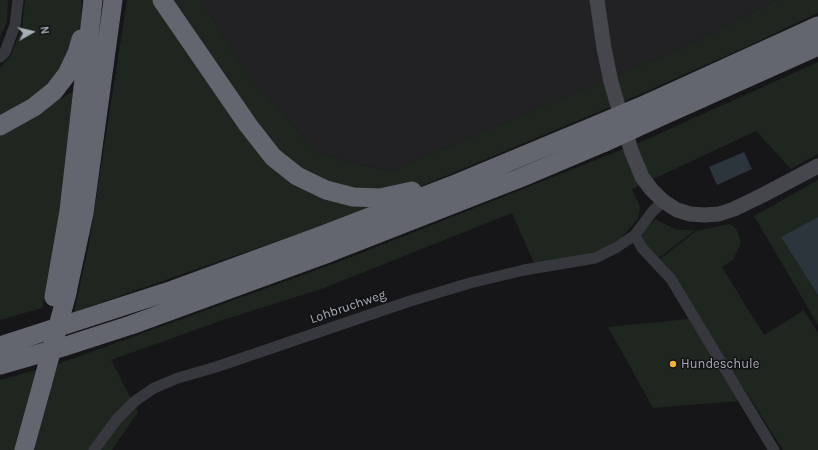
<!DOCTYPE html>
<html>
<head>
<meta charset="utf-8">
<style>
  body { margin:0 }
  #map { position:relative; width:818px; height:450px; overflow:hidden; background:#161618; font-family:Karla,sans-serif }
  canvas { display:block }
  .north { position:absolute; left:12px; top:12px; width:40px; height:40px; -webkit-text-stroke:3px #111113; paint-order:stroke; rotate:82deg; font-size:11px; font-weight:700; line-height:16px; text-align:center; color:#a8adb8 }
  .north::after { content:''; display:block; margin:auto; width:14px; height:18px; background:#a8adb8; clip-path:polygon(50% 0,100% 100%,50% 72%,0 100%) }
</style>
</head>
<body>
<div id="map">
<canvas width="818" height="450"></canvas>
<div class="north">N</div>
</div>
<script>
const ctx = document.querySelector('canvas').getContext('2d');
ctx.lineJoin = 'round';
function fillPath(path, color) {
  ctx.fillStyle = color;
  ctx.fill(path, 'evenodd');
}
function toPath(rows) {
  const path = new Path2D();
  for (const r of rows) {
    path.moveTo(r[0], r[1]);
    for (let i = 2; i < r.length; i += 2) path.lineTo(r[i], r[i + 1]);
  }
  return path;
}
function strokePath(path, color, width, dash) {
  ctx.strokeStyle = color;
  ctx.lineWidth = width;
  ctx.lineCap = dash ? 'butt' : 'round';
  ctx.setLineDash(dash || []);
  ctx.stroke(path);
}
function label(font, color, halo, rows, align = 'center') {
  ctx.font = font + ' Karla,sans-serif';
  ctx.lineWidth = 3;
  ctx.setLineDash([]);
  ctx.textBaseline = 'middle';
  ctx.strokeStyle = halo;
  ctx.fillStyle = color;
  for (const [text, x, y, turn = 0] of rows) {
    ctx.save();
    ctx.translate(x, y);
    ctx.rotate((+turn || 0) * Math.PI / 180);
    ctx.textAlign = isNaN(turn) ? turn : align;
    if (halo) ctx.strokeText(text, 0, 0);
    ctx.fillText(text, 0, 0);
    ctx.restore();
  }
}
const built = toPath([
  [201,0,777,0,693,43,390,171,345,161,316,151,246,72]
]);
const green = toPath([
  [0,0,8,0,7,22,0,37],
  [25,0,82,0,81,23,67,64,3,132,74,91,63,207,49,282,42,308,0,320,0,68,11,55,22,28],
  [127,0,201,0,246,72,316,151,345,161,390,171,693,43,777,0,818,0,818,13,748,46,634,97,360,212,74,312,89,244],
  [818,62,818,154,791,169,756,131,632,189,640,207,638,219,621,238,587,256,534,263,512,213,324,288,223,320,111,360,138,412,112,450,0,450,0,380,58,364,341,261,641,142],
  [818,180,818,217,781,237,818,295,818,325,754,216],
  [655,219,677,230,695,230,659,258,645,245,642,238,644,231],
  [730,224,736,228,741,242,733,260,722,267,764,335,804,310,818,333,818,450,783,450,732,370,675,277,660,259,696,231],
  [689,319,739,401,653,408,608,327]
]);
const water = toPath([
  [744,152,752,169,717,185,709,167],
  [818,217,818,295,781,237]
]);
const street = toPath([
  [0,57,5,52,15,25,18,0],
  [663,201,652,212,635,235,642,248,671,279,774,450],
  [94,450,117,419,135,401,154,388,178,378,216,367,407,302,470,283,524,270,595,258,617,247,635,235]
]);
const secondary = toPath([
  [597,0,604,48,611,82,631,150,642,177,651,189,663,201,677,210,690,214,704,215,719,214,734,209,763,195,818,166]
]);
const highway = toPath([
  [162,0,248,125,273,157,297,176,326,190,353,197,380,198,412,191],
  [649,103,818,26],
  [655,119,818,46],
  [0,126,34,107,54,91,67,74,77,53,81,39],
  [67,292,84,213,113,0],
  [54,297,69,211,93,0],
  [0,346,173,290,323,235,458,183,597,125],
  [0,365,66,346,131,325,331,252,520,178,605,142],
  [24,450,42,385]
]);
const highwayBridge = toPath([
  [597,125,649,103],
  [605,142,655,119],
  [42,385,67,293]
]);
const markers = [
  [673,364,4,"#f2b134"]
];
const streetNames = [
  ["Lohbruchweg",348,307,-19]
];
const poiNames = [
  ["Hundeschule",681,364]
];
fillPath(built, '#222225');
fillPath(green, '#1e261f');
fillPath(water, '#2c353c');
strokePath(street, '#37383d', 11);
strokePath(secondary, '#45474d', 15);
strokePath(highway, '#63666e', 19);
strokePath(highwayBridge, '#63666e', 19);
for (const [x, y, r, color] of markers) {
  const dot = new Path2D();
  dot.arc(x, y, r, 0, 2 * Math.PI);
  ctx.fillStyle = color;
  ctx.fill(dot);
  strokePath(dot, '#111113', 1.5);
}
label('13px', '#a8adb8', '#111113', streetNames);
label('13px', '#a8adb8', '#111113', poiNames, 'left');
</script>
</body>
</html>
